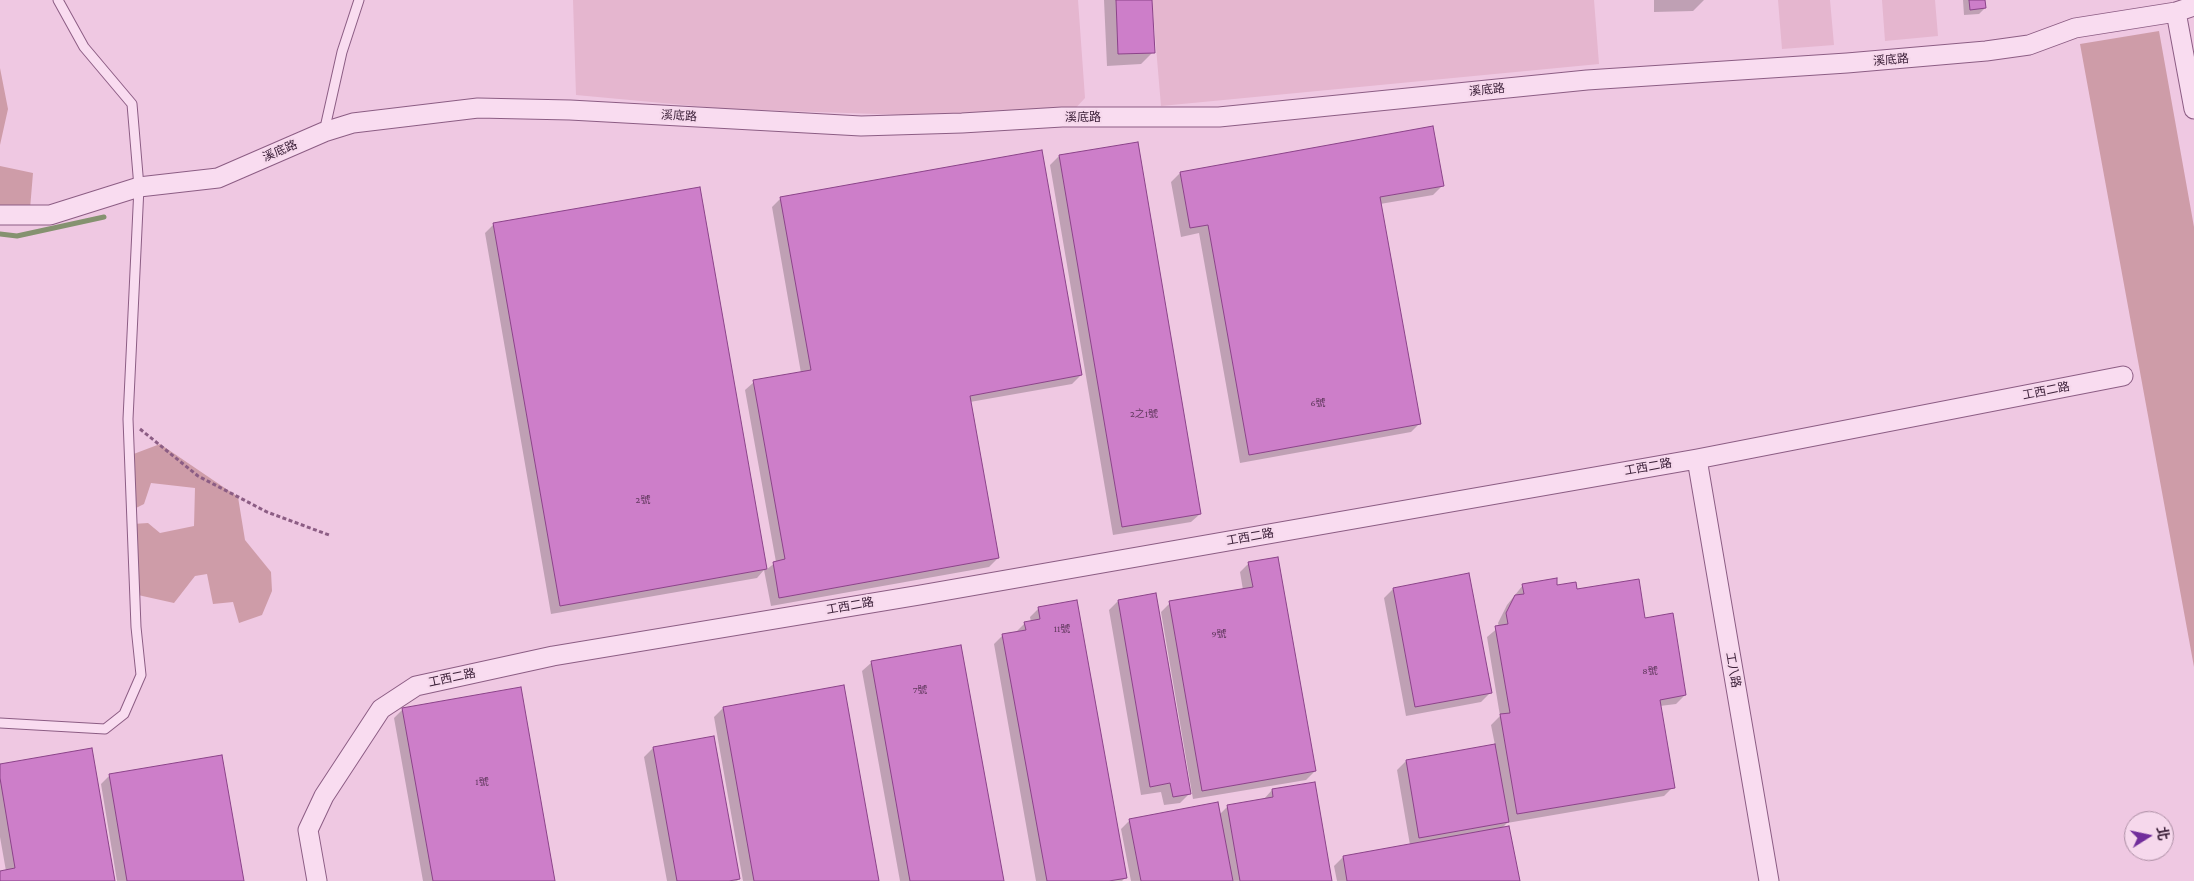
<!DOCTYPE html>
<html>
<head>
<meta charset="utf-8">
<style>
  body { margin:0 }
  #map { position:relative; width:2194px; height:881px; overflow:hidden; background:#efc8e2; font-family:"Crimson Pro","Noto Sans TC",serif }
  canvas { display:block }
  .north { position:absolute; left:2124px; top:811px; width:50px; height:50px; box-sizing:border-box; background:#f6d8ec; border:1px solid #ac8ea4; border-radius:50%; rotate:80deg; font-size:14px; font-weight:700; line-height:20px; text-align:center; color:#3c2039 }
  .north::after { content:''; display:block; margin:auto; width:18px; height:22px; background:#712d9b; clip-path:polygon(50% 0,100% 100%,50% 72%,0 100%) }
</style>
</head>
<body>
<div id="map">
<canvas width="2194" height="881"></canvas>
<div class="north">北</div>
</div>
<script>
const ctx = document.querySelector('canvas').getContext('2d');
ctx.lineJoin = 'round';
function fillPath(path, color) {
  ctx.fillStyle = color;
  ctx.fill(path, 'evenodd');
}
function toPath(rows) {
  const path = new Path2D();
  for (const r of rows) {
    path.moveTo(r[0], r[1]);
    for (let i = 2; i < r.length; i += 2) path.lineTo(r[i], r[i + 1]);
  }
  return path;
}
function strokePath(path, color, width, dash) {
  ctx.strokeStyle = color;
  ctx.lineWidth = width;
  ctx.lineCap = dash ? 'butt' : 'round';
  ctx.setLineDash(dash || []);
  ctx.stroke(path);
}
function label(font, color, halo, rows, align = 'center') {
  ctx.font = font + ' "Crimson Pro","Noto Sans TC",serif';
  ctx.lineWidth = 4.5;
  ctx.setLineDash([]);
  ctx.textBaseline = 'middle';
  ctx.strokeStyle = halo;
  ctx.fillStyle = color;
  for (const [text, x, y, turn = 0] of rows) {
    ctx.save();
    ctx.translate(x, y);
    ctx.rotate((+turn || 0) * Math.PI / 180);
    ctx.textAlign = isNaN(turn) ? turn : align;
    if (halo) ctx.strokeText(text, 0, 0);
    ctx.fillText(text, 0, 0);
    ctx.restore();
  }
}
const farmland = toPath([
  [573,0,1078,0,1085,98,1072,112,936,116,727,109,576,95],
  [1152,0,1594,0,1599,64,1161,106],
  [1778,0,1830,0,1834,45,1782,49],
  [1882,0,1935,0,1938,36,1885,41]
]);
const green = toPath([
  [2159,31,2194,227,2194,667,2080,44],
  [0,68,8,109,0,145],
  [0,166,33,173,30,209,0,207],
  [160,444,238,497,245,540,271,572,272,591,262,615,239,623,233,602,213,604,207,574,195,576,174,603,138,595,133,524,148,523,160,533,194,526,195,488,151,483,144,504,132,510,131,455]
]);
const shadow = toPath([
  [1104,0,1151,0,1153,52,1141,64,1107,66],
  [1654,0,1704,0,1693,11,1654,12],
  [1963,0,1984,0,1985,8,1979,14,1964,15],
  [1432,128,1442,186,1433,195,1380,204,1420,423,1411,432,1240,463,1199,233,1181,237,1171,182,1180,173],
  [1059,156,1200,514,1191,522,1113,535,1050,165],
  [699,188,766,570,776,562,745,390,754,382,801,373,772,207,781,198,1081,375,1072,384,970,402,998,558,989,567,771,606,764,570,757,578,551,614,485,233,494,224],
  [1249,563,1315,771,1306,780,1193,799,1161,612,1170,603,1243,590,1240,572],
  [1523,585,1556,586,1576,591,1644,619,1685,695,1676,704,1660,706,1673,787,1664,796,1507,823,1501,829,1518,881,1337,881,1334,866,1343,857,1410,845,1397,770,1406,761,1495,745,1491,725,1500,716,1487,637,1499,627,1498,623,1507,605],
  [1393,589,1490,693,1481,702,1406,716,1384,598],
  [1118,601,1189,794,1180,803,1164,805,1161,792,1141,795,1109,610],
  [1039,608,1126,877,1122,881,1036,881,994,644,1003,635,1016,632,1025,623,1031,622,1030,617],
  [960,647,1002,881,900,881,862,671,871,663],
  [843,687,878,881,743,881,714,717,723,708],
  [403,709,554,881,423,881,394,718],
  [713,737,739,879,737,881,667,881,644,757,653,748],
  [0,765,114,881,0,881,0,872,6,871,0,837],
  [110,775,243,881,117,881,101,784],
  [1272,790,1331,881,1131,881,1121,829,1130,820,1219,815,1228,806,1264,799]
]);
const stream = toPath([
  [0,234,17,236,104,217]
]);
const building = toPath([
  [1116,0,1152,0,1155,53,1118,54,1116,0],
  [1969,0,1985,0,1986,8,1970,10,1969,0],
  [1433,126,1444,186,1380,197,1421,424,1249,455,1208,225,1190,228,1180,172,1433,126],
  [1138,142,1201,514,1122,527,1059,155,1138,142],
  [1042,150,1082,375,970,396,999,558,779,598,773,562,785,559,753,380,811,370,780,197,1042,150],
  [700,187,767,569,560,606,493,223,700,187],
  [1278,557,1316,771,1202,791,1169,601,1253,587,1248,562,1278,557],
  [1469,573,1492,693,1415,707,1393,588,1469,573],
  [1557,578,1557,585,1576,582,1577,589,1639,579,1645,618,1673,613,1686,695,1660,700,1675,788,1517,814,1500,714,1510,713,1495,626,1508,624,1506,613,1515,595,1524,594,1522,584,1557,578],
  [1156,593,1191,794,1173,797,1170,783,1150,787,1118,600,1156,593],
  [1077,600,1127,878,1109,881,1047,881,1002,634,1026,630,1024,622,1040,619,1038,607,1077,600],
  [961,645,1004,881,910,881,871,661,961,645],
  [844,685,879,881,754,881,723,707,844,685],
  [521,687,555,881,433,881,402,708,521,687],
  [714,736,740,879,729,881,677,881,653,747,714,736],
  [1495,744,1509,822,1419,838,1406,760,1495,744],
  [92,748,115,881,0,881,0,871,15,868,0,778,0,764,92,748],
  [222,755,244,881,127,881,109,774,222,755],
  [1315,782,1332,881,1240,881,1227,805,1273,797,1272,789,1315,782],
  [1218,802,1233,881,1141,881,1129,819,1218,802],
  [1509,826,1520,881,1347,881,1343,856,1509,826]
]);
const path = toPath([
  [140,429,198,476,267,512,329,535]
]);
const lane = toPath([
  [324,132,342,52,359,0],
  [0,723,105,729,124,714,141,675,136,627,128,419,139,187,132,104,84,47,58,0]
]);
const street = toPath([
  [2176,12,2194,109],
  [0,215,50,215,139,187,218,178,324,132,353,123,478,108,570,110,861,126,962,123,1062,117,1219,117,1587,80,1847,63,1986,51,2029,45,2075,28,2176,12,2194,6],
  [1697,459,1769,881],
  [317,881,308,830,324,796,381,709,416,686,553,656,920,595,1697,459,2123,376]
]);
const numberNames = [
  ["6號",1318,403],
  ["2之1號",1144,414],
  ["2號",643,500],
  ["11號",1062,629],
  ["9號",1219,634],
  ["8號",1650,671],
  ["7號",920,690],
  ["1號",482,782]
];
const streetNames = [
  ["溪底路",1891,60,-5],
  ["溪底路",1487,90,-6],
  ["溪底路",679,116,3],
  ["溪底路",1083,117],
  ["溪底路",280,151,-23],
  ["工西二路",2046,391,-11],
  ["工西二路",1648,467,-10],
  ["工西二路",1250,537,-10],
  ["工西二路",850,606,-10],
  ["工八路",1733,670,80],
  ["工西二路",452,678,-12]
];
fillPath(farmland, '#e5b6cf');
fillPath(green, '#ce9ca8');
fillPath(shadow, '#0003');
strokePath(stream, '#859270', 5);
fillPath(building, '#cd7ec9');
strokePath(building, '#8b4389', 1);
strokePath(lane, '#8c5d84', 11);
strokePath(street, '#8c5d84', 21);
strokePath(path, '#8c5d84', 3, [4, 2.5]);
strokePath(lane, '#f9dcf0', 9);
strokePath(street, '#f9dcf0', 19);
label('10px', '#60385d', null, numberNames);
label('12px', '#3c2039', '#f6d8ec', streetNames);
</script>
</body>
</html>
